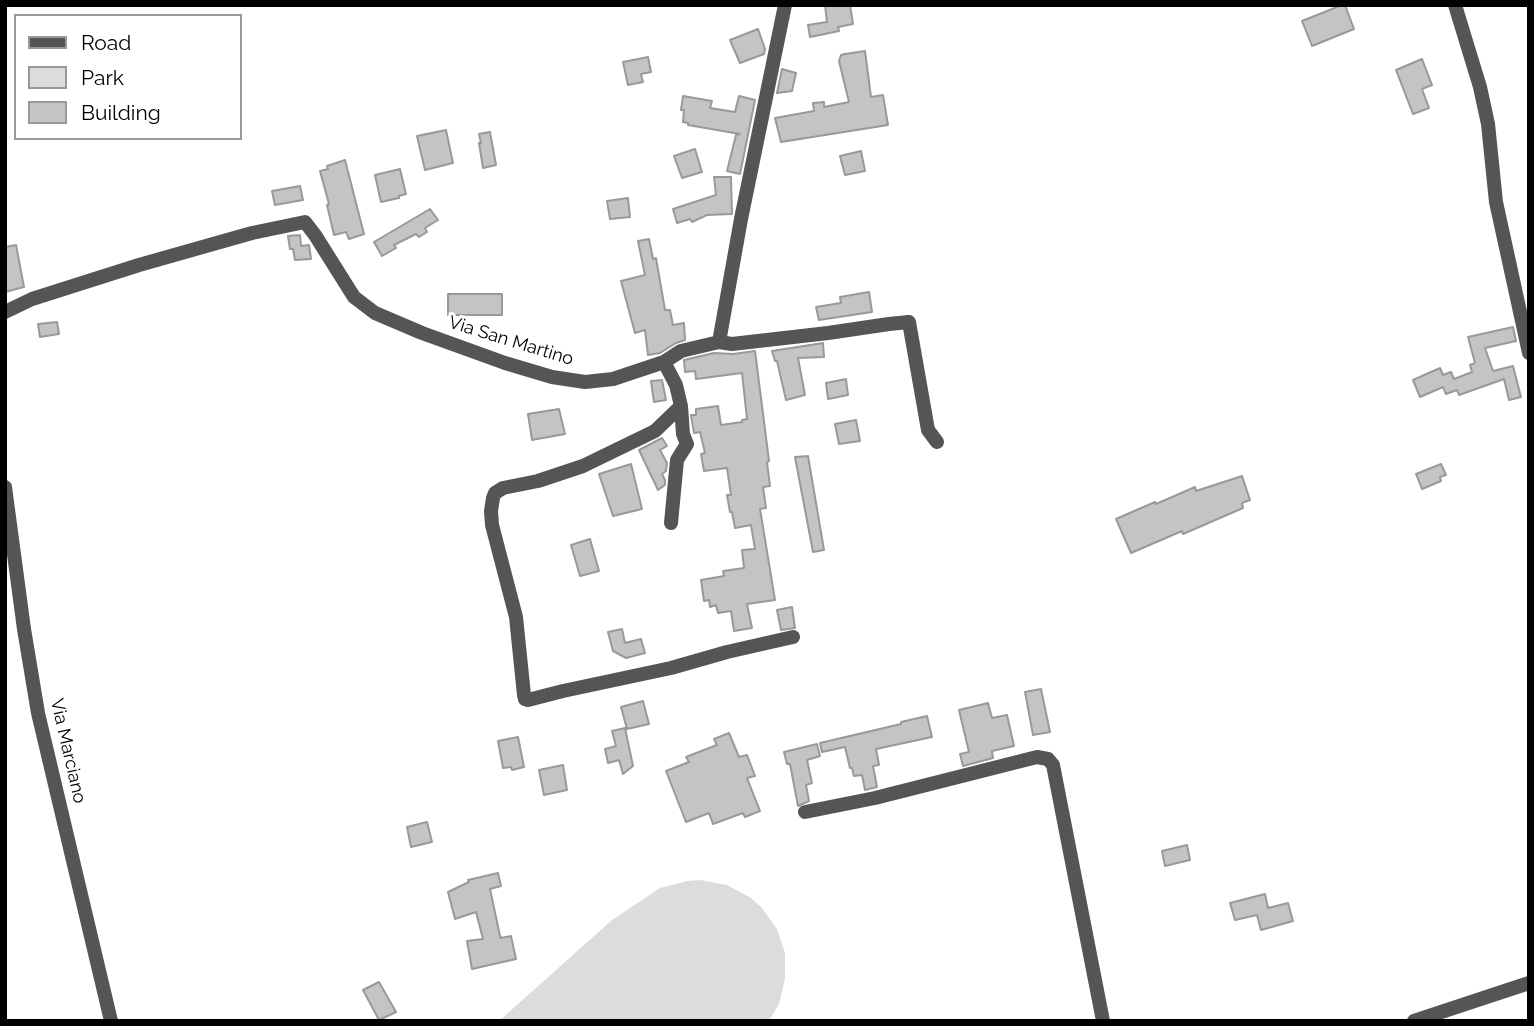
<!DOCTYPE html>
<html>
<head>
<meta charset="utf-8">
<style>
  body { margin:0 }
  #map { position:relative; width:1534px; height:1026px; overflow:hidden; background:#fff; font-family:Raleway,sans-serif }
  canvas { display:block }
  .frame { position:absolute; inset:0; border:7px solid #000; pointer-events:none }
  .legend { position:absolute; left:14px; top:14px; width:228px; height:126px; box-sizing:border-box; background:#fff; border:2px solid #999; margin:0; padding:9px 12px; list-style:none; font-size:21px; color:#000 }
  .legend li { display:flex; align-items:center; gap:14px; height:35px }
  .legend b { width:35px; border:2px solid #999 }
</style>
</head>
<body>
<div id="map">
<canvas width="1534" height="1026"></canvas>
<div class="frame"></div>
<ul class="legend">
<li><b style="height:9px;background:#555"></b>Road</li>
<li><b style="height:19px;background:#dcdcdc"></b>Park</li>
<li><b style="height:19px;background:#c4c4c4"></b>Building</li>
</ul>
</div>
<script>
const ctx = document.querySelector('canvas').getContext('2d');
ctx.lineJoin = 'round';
function fillPath(path, color) {
  ctx.fillStyle = color;
  ctx.fill(path, 'evenodd');
}
function toPath(rows) {
  const path = new Path2D();
  for (const r of rows) {
    path.moveTo(r[0], r[1]);
    for (let i = 2; i < r.length; i += 2) path.lineTo(r[i], r[i + 1]);
  }
  return path;
}
function strokePath(path, color, width, dash) {
  ctx.strokeStyle = color;
  ctx.lineWidth = width;
  ctx.lineCap = dash ? 'butt' : 'round';
  ctx.setLineDash(dash || []);
  ctx.stroke(path);
}
function label(font, color, halo, rows, align = 'center') {
  ctx.font = font + ' Raleway,sans-serif';
  ctx.lineWidth = 6;
  ctx.setLineDash([]);
  ctx.textBaseline = 'middle';
  ctx.strokeStyle = halo;
  ctx.fillStyle = color;
  for (const [text, x, y, turn = 0] of rows) {
    ctx.save();
    ctx.translate(x, y);
    ctx.rotate((+turn || 0) * Math.PI / 180);
    ctx.textAlign = isNaN(turn) ? turn : align;
    if (halo) ctx.strokeText(text, 0, 0);
    ctx.fillText(text, 0, 0);
    ctx.restore();
  }
}
const green = toPath([
  [700,880,727,885,751,898,762,908,777,929,785,953,785,979,779,1004,769,1021,499,1021,612,920,660,888,687,881]
]);
const building = toPath([
  [825,5,850,5,853,24,838,27,839,31,810,37,808,25,827,22,825,5],
  [1342,5,1345,5,1354,29,1312,46,1302,21,1342,5],
  [758,29,765,49,764,54,740,63,730,40,758,29],
  [865,51,871,97,883,95,888,125,781,142,775,118,814,111,813,103,824,102,824,107,849,102,839,61,841,55,845,54,865,51],
  [648,57,651,72,641,74,643,82,628,85,623,62,648,57],
  [1422,59,1432,85,1422,89,1429,108,1413,114,1396,70,1422,59],
  [782,69,796,73,792,91,777,93,782,69],
  [683,96,712,101,710,108,735,112,739,96,755,100,740,174,727,171,736,135,740,134,688,125,688,123,683,122,684,110,681,110,683,96],
  [446,130,453,163,425,170,417,136,446,130],
  [490,132,496,165,483,168,479,143,481,143,479,134,490,132],
  [695,149,702,172,682,178,674,156,695,149],
  [861,151,865,171,845,175,840,156,861,151],
  [345,160,364,234,349,239,346,232,334,235,327,205,329,204,320,171,328,169,327,166,345,160],
  [400,169,406,194,399,196,399,198,381,202,375,175,400,169],
  [714,177,731,177,732,214,707,215,692,222,690,219,677,223,673,209,716,195,714,177],
  [300,186,303,200,275,205,272,191,300,186],
  [628,198,630,217,610,219,607,201,628,198],
  [430,209,438,220,425,228,427,232,419,237,416,234,394,245,396,248,382,256,374,242,430,209],
  [300,235,301,246,309,245,311,259,295,260,293,249,290,249,288,236,300,235],
  [649,239,653,259,656,258,665,310,670,310,673,325,684,323,685,340,676,343,660,353,648,355,645,330,635,333,621,281,645,275,638,241,649,239],
  [16,245,24,287,5,292,5,247,16,245],
  [869,292,872,312,819,320,816,307,841,303,840,297,869,292],
  [448,294,502,294,502,315,448,315,448,294],
  [57,322,59,334,40,337,38,324,57,322],
  [1513,327,1516,341,1485,348,1493,371,1513,366,1521,397,1509,400,1504,379,1459,395,1457,390,1446,394,1443,387,1420,397,1413,380,1440,368,1443,375,1451,372,1454,379,1472,372,1470,365,1475,363,1468,337,1513,327],
  [823,343,824,357,798,358,805,395,786,400,777,361,775,361,772,351,823,343],
  [755,351,769,461,767,462,770,486,763,487,766,508,760,509,775,600,747,604,752,628,734,631,731,611,718,613,716,605,710,607,709,600,704,601,701,580,724,576,723,571,744,568,742,550,755,549,751,525,735,528,732,512,730,512,727,495,731,495,727,468,704,471,701,454,705,453,700,432,694,433,691,415,696,415,696,409,718,406,721,425,742,422,742,420,747,419,742,373,696,379,695,371,685,372,684,360,714,353,733,354,755,351],
  [846,379,848,395,828,399,826,383,846,379],
  [662,380,666,400,654,402,651,381,662,380],
  [559,409,565,434,532,440,528,414,559,409],
  [856,420,860,441,839,444,835,424,856,420],
  [662,438,667,446,660,450,667,463,666,471,662,474,665,480,665,485,658,490,639,450,662,438],
  [808,456,824,550,813,552,795,457,808,456],
  [631,464,642,509,613,516,599,474,631,464],
  [1441,464,1446,475,1440,477,1441,481,1422,489,1416,474,1441,464],
  [1242,476,1250,500,1242,503,1243,508,1183,534,1182,531,1131,553,1116,519,1155,502,1156,504,1195,487,1196,491,1242,476],
  [590,539,599,571,580,576,571,545,590,539],
  [792,607,795,628,781,630,777,610,792,607],
  [622,629,625,643,641,639,645,653,626,658,613,651,608,632,622,629],
  [1041,689,1050,732,1033,735,1025,692,1041,689],
  [643,701,649,724,627,729,621,707,643,701],
  [988,703,992,718,1007,715,1014,746,992,751,993,758,963,766,960,754,969,752,959,710,988,703],
  [927,716,932,737,876,749,879,765,873,766,877,787,865,790,862,775,854,776,852,768,850,768,845,747,822,752,820,743,901,724,901,722,927,716],
  [625,728,633,766,623,774,619,760,608,763,605,749,616,746,612,731,625,728],
  [729,733,739,757,747,755,755,776,747,778,760,811,745,817,743,813,713,824,709,813,686,822,666,771,689,762,686,757,717,745,714,739,729,733],
  [518,737,524,767,512,770,511,767,503,768,498,741,518,737],
  [817,744,820,756,807,760,812,783,806,785,809,801,798,806,790,764,787,764,784,752,817,744],
  [563,765,567,790,544,795,539,770,563,765],
  [427,822,432,842,411,847,407,827,427,822],
  [1187,845,1190,860,1165,866,1162,851,1187,845],
  [498,873,501,886,490,889,500,936,501,938,511,936,516,959,472,969,467,941,483,939,476,912,455,919,448,892,469,882,468,880,498,873],
  [1265,894,1268,908,1288,903,1293,921,1261,930,1257,915,1235,920,1230,903,1265,894],
  [379,982,396,1012,379,1020,363,990,379,982]
]);
const minor = toPath([
  [1455,5,1480,87,1488,124,1496,202,1529,353],
  [5,312,32,299,139,265,252,233,305,222,315,235,354,297,375,313,422,333,505,363,552,377,585,382,613,379,664,362,681,351,719,342,741,219,785,5],
  [719,342,732,344,828,333,889,324,909,322,928,430,937,442],
  [664,362,676,385,681,406,683,434,687,444,677,460,671,523],
  [681,406,655,431,583,466,538,481,503,488,495,493,493,498,491,511,492,525,516,617,524,695,525,699,528,700,563,691,671,668,727,652,793,637],
  [5,487,24,629,38,713,111,1021],
  [805,812,875,798,1037,757,1048,759,1053,765,1103,1021],
  [1414,1021,1529,983]
]);
const streetNames = [
  ["Via San Martino",511,341,17],
  ["Via Marciano",68,751,77]
];
fillPath(green, '#dcdcdc');
fillPath(building, '#c4c4c4');
strokePath(building, '#999', 2);
strokePath(minor, '#555', 14);
label('18px', '#000', '#fff', streetNames);
</script>
</body>
</html>
